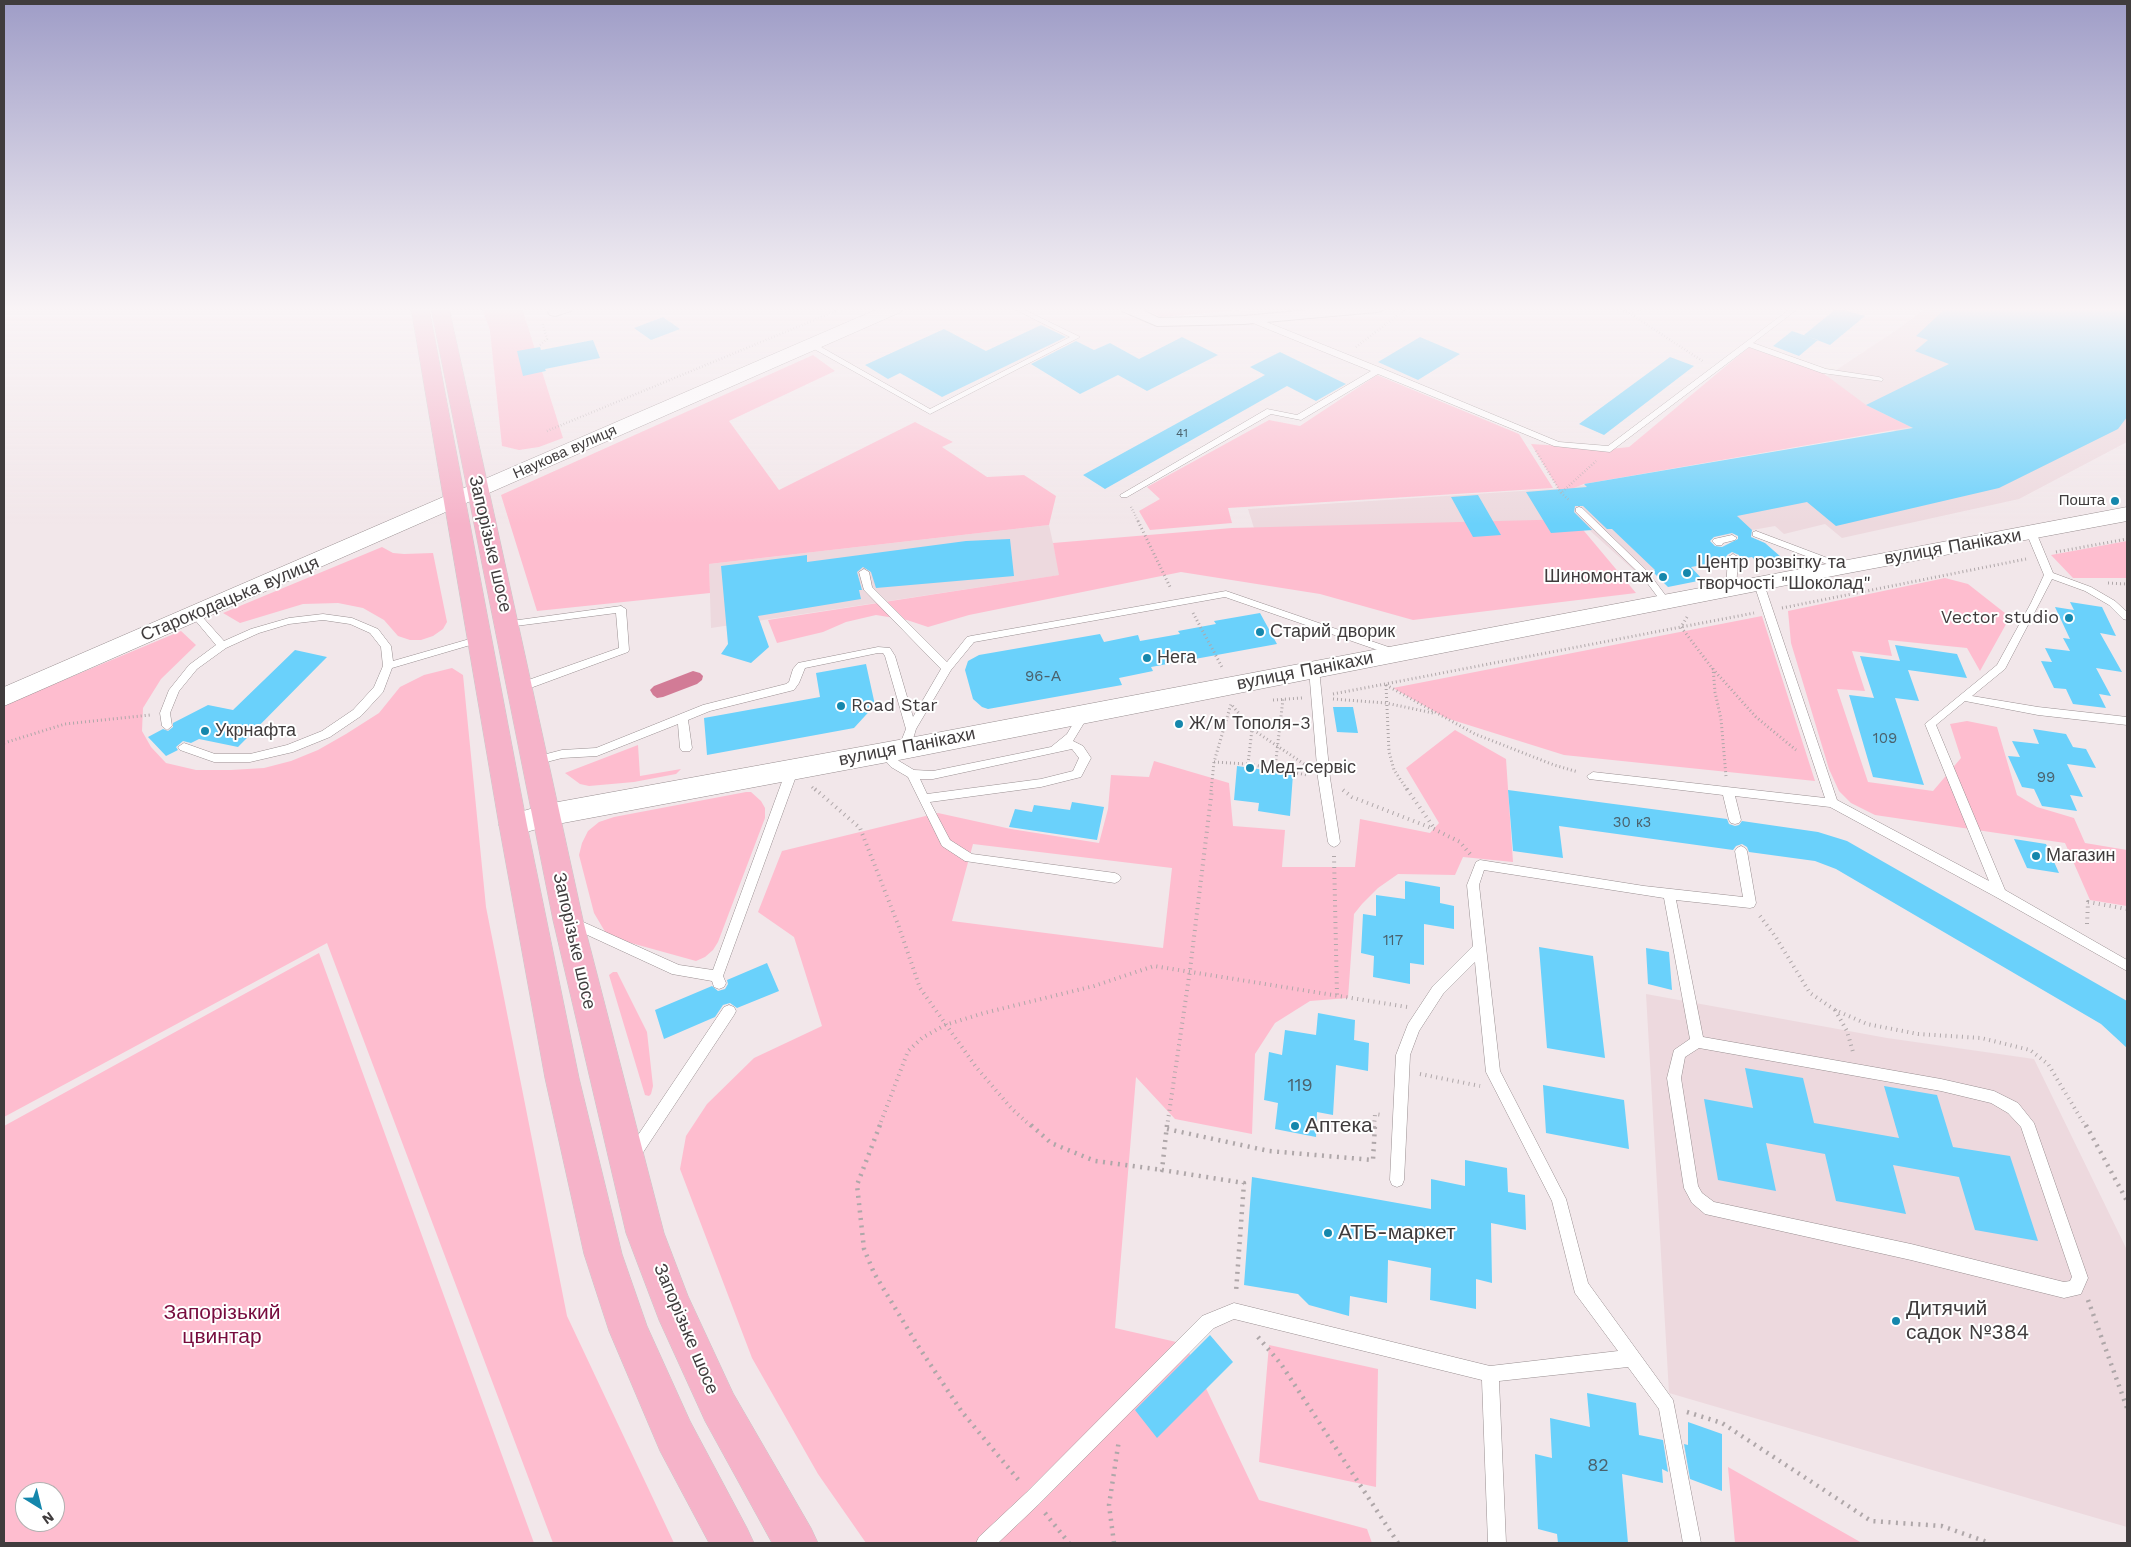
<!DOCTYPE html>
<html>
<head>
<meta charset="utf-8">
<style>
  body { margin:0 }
  #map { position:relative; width:2131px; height:1547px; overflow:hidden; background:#f2e7ea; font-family:"Work Sans",sans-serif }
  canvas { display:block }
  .frame { position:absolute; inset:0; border:5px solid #403c3d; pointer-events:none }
  .north { position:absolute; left:15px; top:1482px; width:50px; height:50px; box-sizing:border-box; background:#fff; border:1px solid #b3b1b1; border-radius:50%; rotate:144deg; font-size:14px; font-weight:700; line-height:20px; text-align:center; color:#403c3d }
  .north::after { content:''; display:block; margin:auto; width:18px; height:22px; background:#1587ac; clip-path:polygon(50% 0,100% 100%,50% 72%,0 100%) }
</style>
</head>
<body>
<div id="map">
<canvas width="2131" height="1547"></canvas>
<div class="frame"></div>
<div class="north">N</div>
</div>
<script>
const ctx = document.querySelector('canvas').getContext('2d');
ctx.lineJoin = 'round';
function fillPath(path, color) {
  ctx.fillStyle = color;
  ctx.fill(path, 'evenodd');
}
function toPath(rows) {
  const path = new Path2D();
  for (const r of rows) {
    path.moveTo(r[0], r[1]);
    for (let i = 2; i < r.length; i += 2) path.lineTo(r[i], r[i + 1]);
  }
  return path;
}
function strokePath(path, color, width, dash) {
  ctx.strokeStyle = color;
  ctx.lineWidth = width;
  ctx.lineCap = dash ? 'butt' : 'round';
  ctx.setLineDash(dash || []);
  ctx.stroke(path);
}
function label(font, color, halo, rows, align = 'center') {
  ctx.font = font + ' "Work Sans",sans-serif';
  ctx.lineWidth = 4;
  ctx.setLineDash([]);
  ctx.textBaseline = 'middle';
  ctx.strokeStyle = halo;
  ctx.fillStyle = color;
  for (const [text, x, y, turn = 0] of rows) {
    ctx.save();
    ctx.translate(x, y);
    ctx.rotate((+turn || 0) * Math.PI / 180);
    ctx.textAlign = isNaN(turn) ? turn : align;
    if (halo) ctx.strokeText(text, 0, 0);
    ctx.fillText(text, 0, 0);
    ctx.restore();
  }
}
const built = toPath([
  [1926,308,2127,308,2127,442,2019,499,1842,538,1825,524,1784,534,1775,526,1679,543,1687,564,1638,574,1576,518,1258,541,1248,509,1567,488,1897,432,1812,386,1895,331],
  [1049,525,1060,575,711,628,709,564],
  [1646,994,1887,1038,2034,1059,2127,1250,2127,1527,1669,1393]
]);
const green = toPath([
  [482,308,522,308,563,438,539,447,519,450,502,446,490,331],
  [1143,308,1262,308,1161,317],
  [1750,346,1823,373,1866,405,1911,427,1584,484,1561,493,1531,444,1610,449,1629,447],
  [813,355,835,371,729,421,779,490,915,422,953,442,942,447,987,477,1024,475,1056,496,1049,525,709,564,710,593,537,611,501,495],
  [1377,375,1519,434,1553,488,1228,508,1232,523,1150,530,1139,511,1160,499,1147,487,1269,420,1300,426],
  [1574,519,1636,593,1413,620,1320,594,1181,572,969,615,928,627,907,620,876,615,846,622,823,632,777,643,768,620,1059,575,1053,543,1232,528],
  [2127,541,2127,578,2073,578,2051,555],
  [382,547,393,553,404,554,433,553,447,622,443,629,433,636,421,640,410,640,398,636,384,620,363,608,338,603,303,604,240,623,223,613],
  [1945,578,1968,584,2010,617,1980,671,1967,648,1888,640,1892,656,1852,651,1865,691,1837,689,1868,782,1933,791,1961,758,1950,724,1967,721,1997,727,2017,795,2037,807,2074,818,2085,843,2127,850,2127,906,2090,900,2065,843,1875,815,1851,803,1839,791,1829,769,1791,643,1788,611],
  [1762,616,1815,781,1564,755,1446,718,1393,688],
  [181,631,196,645,161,679,143,708,142,731,151,747,166,763,196,770,231,770,264,768,291,761,318,750,346,734,379,713,400,687,424,675,452,668,463,675,486,907,567,1316,674,1543,553,1543,327,943,4,1117,4,705],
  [1455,730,1506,759,1513,862,1463,857,1455,875,1398,874,1378,888,1362,904,1354,914,1348,998,1310,1001,1275,1023,1255,1054,1252,1134,1175,1119,1136,1077,1115,1328,1185,1344,1259,1500,1367,1529,1372,1543,866,1543,818,1474,752,1358,680,1169,686,1136,707,1104,754,1058,822,1026,794,937,758,912,782,851,938,813,1011,829,1099,843,1108,809,1111,775,1149,777,1154,761,1229,783,1233,826,1285,830,1282,867,1355,867,1360,819,1430,833,1439,823,1406,768],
  [973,844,1172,868,1163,948,952,921],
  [638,745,640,776,681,769,676,774,634,782,589,786,580,784,565,773],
  [746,792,751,792,761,801,765,808,765,818,718,942,713,950,705,957,696,961,613,938,607,935,594,913,579,855,582,843,588,831,599,822,614,817],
  [319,953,534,1543,4,1543,4,1126],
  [25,1492,55,1492,55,1522,25,1522],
  [613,972,617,972,647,1032,653,1086,651,1094,649,1096,645,1095,609,975],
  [1269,1345,1378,1369,1376,1487,1259,1462],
  [1728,1467,1862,1543,1735,1543]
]);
const water = toPath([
  [693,671,700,673,703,676,702,680,697,684,663,697,657,698,653,695,650,690,654,686]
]);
const building = toPath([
  [1837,308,1865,316,1830,345,1804,335],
  [1946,308,2127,308,2127,417,2118,429,1999,488,1836,526,1807,502,1737,516,1752,530,1751,537,1765,543,1781,557,1756,561,1752,557,1740,559,1739,555,1732,552,1727,555,1726,561,1691,567,1703,580,1668,587,1652,571,1655,570,1612,529,1607,529,1583,506,1575,506,1574,512,1592,530,1551,533,1526,492,1587,487,1584,484,1913,428,1866,405,1949,364,1915,351,1928,340,1916,336],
  [1732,533,1738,536,1738,539,1722,547,1715,546,1710,541,1714,537],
  [663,317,680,329,651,340,634,328],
  [1041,325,1066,337,942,397,900,373,888,379,865,365,944,329,986,351],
  [1792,331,1818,340,1799,356,1773,346],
  [1182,337,1218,355,1147,391,1118,375,1080,394,1031,364,1076,341,1094,350,1110,343,1139,359],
  [1420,337,1460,354,1418,380,1378,362],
  [593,340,600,358,545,369,546,371,523,376,517,351,540,347,541,350],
  [1280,352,1346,384,1316,401,1287,386,1105,489,1083,475,1265,375,1250,367],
  [1670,357,1694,366,1604,435,1579,424],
  [1478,495,1501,535,1473,537,1451,497],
  [1010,539,1014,576,876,588,871,572,863,567,857,572,862,590,859,590,861,599,758,616,769,647,751,663,721,654,728,644,721,566,807,555,807,562,966,541],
  [2070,602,2102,607,2116,636,2100,633,2122,672,2096,668,2111,696,2099,694,2106,708,2073,704,2066,689,2054,688,2041,661,2052,662,2045,648,2070,651,2063,638,2070,639,2055,607,2074,610],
  [1260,613,1277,644,1151,667,1153,671,1119,678,1122,685,988,709,982,707,973,699,965,670,968,661,979,655,1100,634,1104,642,1138,635,1140,641,1180,634,1178,631,1216,624,1214,621],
  [1895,645,1957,654,1967,678,1908,670,1919,701,1895,698,1924,785,1873,777,1849,695,1874,698,1860,656,1900,661],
  [295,650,327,657,238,747,199,739,191,743,183,741,176,747,178,750,166,756,148,737,163,729,168,731,173,727,173,723,208,705,233,710],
  [866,664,875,705,854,728,707,755,704,718,820,697,816,673],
  [1333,707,1353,707,1358,733,1337,732],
  [2033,729,2066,734,2073,747,2086,749,2096,768,2067,764,2083,797,2070,795,2077,811,2042,806,2034,789,2022,787,2008,756,2020,757,2012,741,2039,744],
  [1237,766,1293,774,1290,816,1258,811,1259,803,1234,800],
  [1508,790,1727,819,1729,824,1735,826,1739,825,1742,821,1818,832,1847,841,2127,1001,2127,1048,2101,1024,1836,869,1815,861,1749,852,1747,847,1742,844,1736,846,1733,850,1559,826,1563,858,1513,851],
  [1072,802,1104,807,1097,840,1009,827,1015,809,1032,812,1034,805,1070,810],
  [2014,839,2046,844,2059,873,2027,868],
  [1405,881,1440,887,1440,903,1454,906,1454,929,1424,924,1424,965,1410,963,1410,984,1373,977,1374,956,1361,953,1363,914,1376,916,1376,895,1405,899],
  [1539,947,1593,956,1605,1058,1547,1048],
  [1646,948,1669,952,1672,990,1648,984],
  [767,963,779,991,737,1008,730,1003,723,1005,715,1017,664,1039,655,1010,712,986,718,991,725,989,728,984,727,980],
  [1318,1013,1355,1020,1354,1040,1369,1043,1368,1071,1336,1065,1333,1115,1317,1112,1316,1137,1275,1129,1278,1103,1264,1100,1269,1052,1282,1055,1285,1030,1316,1035],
  [1745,1068,1803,1078,1814,1123,1899,1138,1884,1086,1937,1095,1953,1147,2010,1156,2038,1241,1975,1230,1959,1177,1893,1165,1906,1214,1836,1201,1825,1154,1766,1143,1776,1191,1718,1180,1704,1099,1753,1108],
  [1543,1085,1624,1100,1629,1149,1546,1133],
  [1465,1160,1507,1168,1508,1192,1525,1195,1526,1230,1491,1223,1492,1283,1476,1279,1476,1309,1430,1300,1431,1268,1388,1260,1387,1303,1350,1296,1349,1316,1309,1305,1298,1294,1244,1285,1252,1177,1431,1209,1431,1179,1465,1186],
  [1210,1335,1233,1362,1157,1438,1135,1410],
  [1587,1393,1636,1403,1639,1435,1663,1440,1668,1472,1662,1469,1663,1483,1622,1474,1628,1543,1558,1543,1557,1534,1538,1529,1535,1454,1552,1458,1550,1418,1590,1427],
  [1688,1422,1722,1434,1722,1491,1690,1479,1684,1444,1688,1445]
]);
const pathFar3 = toPath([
  [1615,308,1629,313,1704,362],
  [1629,313,1643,308],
  [540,345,547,339,542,322],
  [1356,347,1407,308],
  [547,431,843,308],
  [1536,451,1561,493,1596,461],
  [1561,493,1570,501],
  [1131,507,1139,523]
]);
const pathFar2 = toPath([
  [1138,521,1171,589],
  [2056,552,2127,539],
  [2108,583,2127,584],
  [1782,608,2026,559],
  [1193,613,1222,667],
  [1687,617,1681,627,1712,668,1756,717,1796,750],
  [1713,668,1715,692,1721,719,1726,776],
  [1386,685,1475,734,1554,765,1578,772],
  [1386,685,1389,752,1394,770,1408,791],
  [1333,694,1754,613],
  [1333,699,1386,703,1433,713],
  [1273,700,1302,698],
  [4,743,65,724,150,715],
  [1214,762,1248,764,1307,775],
  [1248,764,1252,729],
  [1275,768,1283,699],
  [812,787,816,791],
  [1211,791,1214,762,1231,704,1252,729,1307,766]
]);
const pathFar1 = toPath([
  [815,789,860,828,899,927,920,988,976,1067,1012,1109,1032,1127],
  [1407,789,1434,828],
  [1343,790,1352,797,1434,829,1460,842,1470,854],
  [1334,856,1337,995],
  [1760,916,1775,936,1810,993,1835,1010,1867,1024,1918,1034,1981,1038,2030,1050,2048,1064,2086,1127],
  [2087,924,2088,902,2127,909],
  [1835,1010,1847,1031,1853,1052],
  [1420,1074,1480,1086],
  [879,1127,908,1051,922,1038,945,1025,984,1013,1094,986,1154,966,1407,1007],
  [1167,1127,1190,970,1212,789],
  [1374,1127,1375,1114,1382,1115]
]);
const path = toPath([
  [880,1125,857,1185,864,1249,874,1273,918,1346,962,1412,1021,1483],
  [1031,1125,1051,1143,1095,1161,1162,1170],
  [1167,1125,1162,1170,1244,1183,1236,1292],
  [2086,1125,2127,1201],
  [1167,1129,1269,1151,1373,1160,1375,1125],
  [2088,1300,2127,1408],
  [1258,1337,1281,1364,1398,1543],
  [1687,1412,1722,1423,1871,1521,1942,1526,1990,1543],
  [1045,1513,1069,1543],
  [1114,1543,1109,1505,1119,1440]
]);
const lane = toPath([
  [1012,308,1021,308,1080,337,930,414,807,345,814,343,930,409,1070,337,1012,308],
  [1791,308,1799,308,1753,343,1826,369,1879,377,1883,379,1882,381,1822,373,1749,347,1610,452,1554,446,1378,374,1301,420,1271,414,1127,497,1121,497,1120,495,1267,409,1297,415,1371,371,1248,321,1248,317,1254,317,1381,368,1559,442,1608,446,1791,308],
  [1579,507,1582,508,1648,572,1669,600,1671,602,1669,604,1663,604,1642,576,1576,512,1576,508,1579,507],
  [2031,529,2036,532,2053,573,2091,587,2115,601,2127,612,2127,620,2123,619,2109,605,2085,591,2052,579,2005,669,1972,696,2038,707,2127,717,2127,725,2038,715,1965,701,1936,725,2005,890,2127,960,2127,971,1996,897,1830,807,1735,796,1741,820,1739,823,1735,824,1731,823,1729,820,1723,795,1589,779,1587,776,1593,772,1825,798,1754,584,1759,581,1764,584,1837,800,1989,881,1925,724,1997,665,2031,603,2044,575,2026,532,2031,529],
  [1756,531,1846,565,1848,567,1846,569,1840,569,1753,536,1753,532,1756,531],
  [1732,535,1737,538,1735,540,1723,543,1722,545,1716,545,1712,541,1714,539,1732,535],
  [1733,554,1738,557,1736,590,1731,593,1726,590,1728,557,1733,554],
  [864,569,869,572,872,587,947,662,967,637,971,636,1226,591,1400,651,1401,653,1396,656,1392,655,1225,597,974,642,951,670,916,729,910,749,904,753,898,749,906,729,885,656,883,653,878,653,805,668,799,683,794,690,710,711,688,720,692,748,690,751,682,751,680,748,678,724,597,756,562,758,535,765,531,764,529,761,531,758,562,750,596,748,703,705,786,684,789,682,793,669,798,663,878,647,890,648,895,656,913,717,941,669,864,590,859,572,864,569],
  [621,606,626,609,629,650,628,652,525,690,517,690,516,687,517,684,619,648,616,613,508,627,504,626,503,624,504,622,621,606],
  [195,611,198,612,224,641,251,629,289,618,323,614,352,618,378,629,391,646,393,661,480,636,485,639,484,641,392,668,383,692,361,716,330,737,293,752,250,762,214,762,180,750,178,747,184,743,215,754,250,754,287,745,322,731,353,710,374,687,383,666,381,647,370,633,350,624,323,620,289,624,259,633,226,648,197,669,179,691,170,713,172,726,167,730,162,726,160,713,169,690,189,665,216,645,190,614,195,611],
  [1314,665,1319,669,1330,778,1340,842,1338,845,1334,847,1330,845,1328,842,1318,778,1309,669,1314,665],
  [1085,709,1090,713,1073,741,1083,746,1091,758,1081,777,1041,787,930,802,950,840,972,854,1115,873,1119,875,1121,878,1119,881,1115,883,965,861,942,846,908,777,891,767,878,752,880,749,888,749,899,761,914,770,933,771,1051,747,1067,734,1081,710,1085,709],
  [1072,749,1079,758,1073,771,1041,779,927,794,920,779,933,779,1072,749],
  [793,764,799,768,723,976,726,983,724,987,719,989,714,987,712,981,672,974,568,926,566,922,568,918,572,917,679,965,713,970,787,768,793,764],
  [1741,846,1745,848,1747,851,1756,903,1754,907,1750,908,1676,900,1703,1037,1941,1079,1994,1091,2018,1103,2034,1123,2088,1278,2081,1294,2064,1298,1911,1260,1705,1214,1692,1203,1684,1188,1667,1078,1674,1050,1690,1039,1664,898,1484,870,1479,885,1500,1071,1566,1199,1588,1283,1673,1400,1701,1543,1683,1543,1659,1409,1628,1367,1499,1381,1506,1543,1488,1543,1482,1380,1234,1319,1214,1328,1039,1504,998,1543,976,1543,979,1537,1027,1492,1202,1316,1234,1303,1490,1366,1618,1351,1575,1293,1552,1201,1486,1072,1475,962,1443,994,1419,1031,1410,1055,1404,1180,1402,1185,1397,1187,1392,1185,1390,1180,1396,1055,1408,1024,1433,986,1473,946,1467,885,1476,862,1480,860,1644,886,1743,897,1735,851,1737,848,1741,846],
  [1699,1048,1941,1091,1991,1103,2008,1113,2021,1127,2072,1277,2070,1281,2064,1282,1911,1244,1714,1202,1702,1193,1698,1186,1681,1078,1685,1057,1699,1048],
  [729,1005,734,1007,736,1011,734,1015,638,1160,633,1162,628,1160,626,1155,628,1150,724,1007,729,1005]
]);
const street = toPath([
  [553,308,573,308,571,311,555,316,550,315,548,312,553,308],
  [1120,308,1138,308,1159,318,1244,316,1330,308,1384,308,1382,311,1377,312,1244,324,1157,326,1122,311,1120,308]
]);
const secondary = toPath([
  [880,308,904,308,901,312,4,706,4,687,880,308],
  [2127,507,2127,521,1843,574,904,759,547,826,513,836,503,833,499,825,503,817,547,804,904,739,2127,507]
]);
const primary = toPath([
  [411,308,429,308,527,825,579,1078,622,1254,647,1326,690,1421,747,1528,754,1543,709,1543,660,1451,609,1331,584,1254,545,1078,499,825,411,308],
  [431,308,449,308,583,920,664,1233,688,1296,733,1393,811,1528,818,1543,772,1543,705,1421,659,1320,626,1233,553,920,431,308]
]);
const markers = [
  [2115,501,5,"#1587ac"],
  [1687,573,5,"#1587ac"],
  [1663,577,5,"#1587ac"],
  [2069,618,5,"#1587ac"],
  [1260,632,5,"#1587ac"],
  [1147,658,5,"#1587ac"],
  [841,706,5,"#1587ac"],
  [1179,724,5,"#1587ac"],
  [205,731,5,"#1587ac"],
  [1250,768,5,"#1587ac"],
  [2036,856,5,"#1587ac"],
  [1295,1126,5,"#1587ac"],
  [1328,1233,5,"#1587ac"],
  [1896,1321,5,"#1587ac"]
];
const farNumbernames = [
  ["41",1182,433]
];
const farStreetnames = [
  ["Наукова вулиця",565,452,-24]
];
const farPoinames = [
  ["Пошта",2105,501]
];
const numberNames = [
  ["96-А",1043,677],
  ["109",1885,739],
  ["99",2046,778],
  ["30 к3",1632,823],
  ["117",1393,941]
];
const streetNames = [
  ["Запорізьке шосе",490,544,77],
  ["вулиця Панікахи",1953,547,-10],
  ["Старокодацька вулиця",230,599,-23],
  ["вулиця Панікахи",1305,671,-11],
  ["вулиця Панікахи",907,747,-11],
  ["Запорізьке шосе",574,941,77],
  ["Запорізьке шосе",686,1329,67]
];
const poiNames = [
  ["Центр розвітку та",1697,563],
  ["творчості \"Шоколад\"",1697,584],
  ["Шиномонтаж",1653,577,"right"],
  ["Vector studio",2059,618,"right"],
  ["Старий дворик",1270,632],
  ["Нега",1157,658],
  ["Road Star",851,706],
  ["Ж/м Тополя-3",1189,724],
  ["Укрнафта",215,731],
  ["Мед-сервіс",1260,768],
  ["Магазин",2046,856]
];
const nearNumbernames = [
  ["119",1300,1086],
  ["82",1598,1466]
];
const nearPoinames = [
  ["Аптека",1305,1126],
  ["АТБ-маркет",1338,1233],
  ["Дитячий",1906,1309],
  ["садок №384",1906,1333]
];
const nearParknames = [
  ["Запорізький",222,1313],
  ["цвинтар",222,1337]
];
fillPath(built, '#edd9de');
fillPath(green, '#febdcf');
fillPath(water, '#d27b96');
fillPath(building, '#6ad1fb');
strokePath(lane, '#998f91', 1);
strokePath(street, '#998f91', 2);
strokePath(secondary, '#998f91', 1);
strokePath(primary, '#cac8c9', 1);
strokePath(pathFar3, '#afa7a9', 2.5, [0.5, 2.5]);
strokePath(pathFar2, '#afa7a9', 3, [1, 3]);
strokePath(pathFar1, '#afa7a9', 4, [1, 4.5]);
strokePath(path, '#afa7a9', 4.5, [2, 5.5]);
fillPath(lane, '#fff');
fillPath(street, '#fff');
fillPath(secondary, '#fff');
fillPath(primary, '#f6b3c9');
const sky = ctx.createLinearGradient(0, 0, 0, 524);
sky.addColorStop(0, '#9f9dc7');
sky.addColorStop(0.59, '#f9f4f6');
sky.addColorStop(1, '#f9f4f600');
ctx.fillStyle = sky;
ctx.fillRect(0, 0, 2131, 524);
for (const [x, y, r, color] of markers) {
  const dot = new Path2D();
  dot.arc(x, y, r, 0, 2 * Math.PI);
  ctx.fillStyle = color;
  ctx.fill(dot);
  strokePath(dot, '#fff', 2);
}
label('12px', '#4a616c', null, farNumbernames);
label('15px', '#403c3d', '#fff', farStreetnames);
label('15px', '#403c3d', '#fff', farPoinames, 'right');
label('15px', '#4a616c', null, numberNames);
label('18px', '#403c3d', '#fff', streetNames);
label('18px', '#403c3d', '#fff', poiNames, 'left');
label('18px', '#4a616c', null, nearNumbernames);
label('21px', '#403c3d', '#fff', nearPoinames, 'left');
label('21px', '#770c3e', '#fff', nearParknames);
</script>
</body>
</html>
